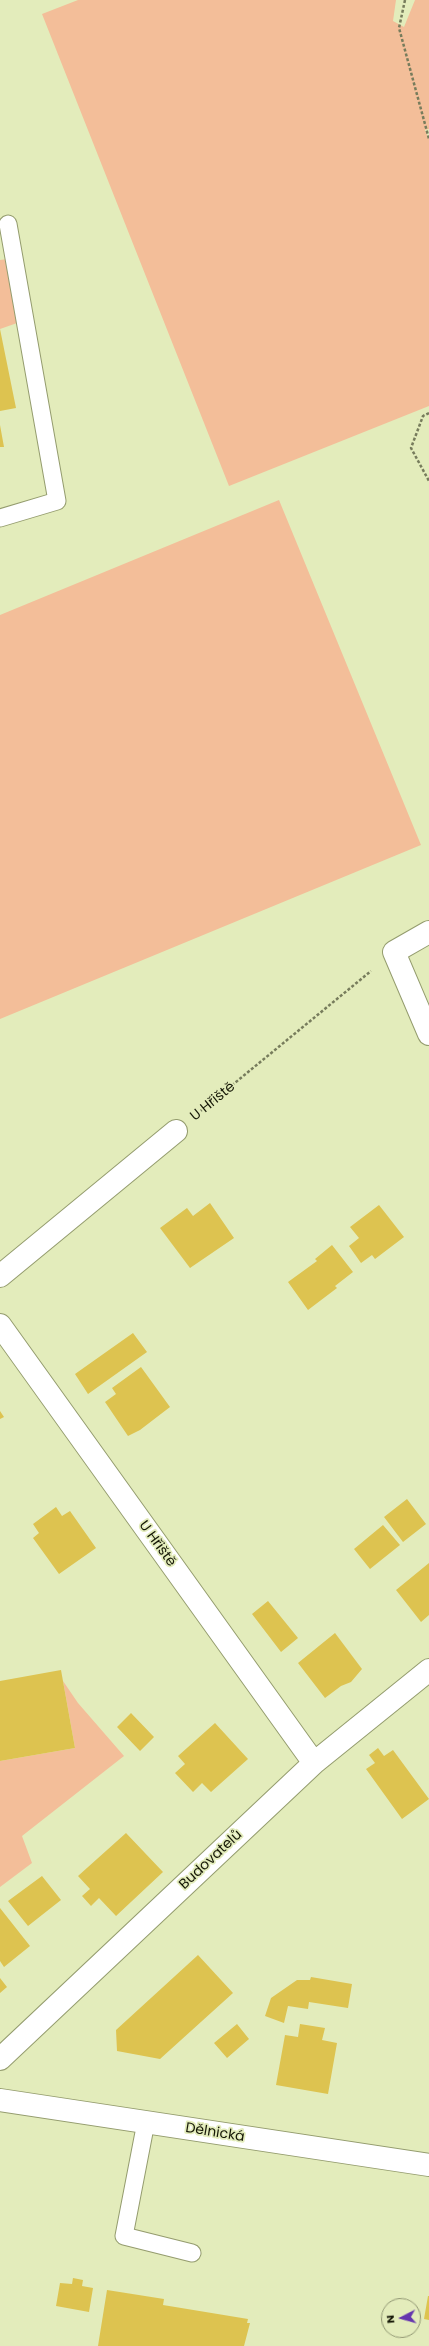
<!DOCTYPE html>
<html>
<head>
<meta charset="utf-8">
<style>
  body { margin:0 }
  #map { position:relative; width:429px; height:2346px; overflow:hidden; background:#e3ecbb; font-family:Poppins,sans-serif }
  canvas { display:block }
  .north { position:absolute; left:381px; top:2298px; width:40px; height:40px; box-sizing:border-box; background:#e3ecbb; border:1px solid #919773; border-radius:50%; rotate:264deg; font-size:11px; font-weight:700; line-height:16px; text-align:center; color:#151706 }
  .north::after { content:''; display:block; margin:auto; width:14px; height:18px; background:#6536ae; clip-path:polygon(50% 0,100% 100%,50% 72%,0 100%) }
</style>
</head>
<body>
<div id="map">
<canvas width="429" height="2346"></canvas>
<div class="north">N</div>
</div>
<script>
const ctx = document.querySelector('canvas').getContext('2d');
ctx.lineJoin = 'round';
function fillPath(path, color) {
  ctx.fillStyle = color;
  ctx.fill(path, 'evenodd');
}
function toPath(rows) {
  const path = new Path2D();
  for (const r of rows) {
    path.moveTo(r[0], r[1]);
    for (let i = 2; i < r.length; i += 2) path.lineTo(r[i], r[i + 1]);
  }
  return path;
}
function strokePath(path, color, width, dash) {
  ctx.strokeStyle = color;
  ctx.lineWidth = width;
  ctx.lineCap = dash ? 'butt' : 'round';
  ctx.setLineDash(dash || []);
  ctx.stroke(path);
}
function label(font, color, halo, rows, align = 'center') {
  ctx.font = font + ' Poppins,sans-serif';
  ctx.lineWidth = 3.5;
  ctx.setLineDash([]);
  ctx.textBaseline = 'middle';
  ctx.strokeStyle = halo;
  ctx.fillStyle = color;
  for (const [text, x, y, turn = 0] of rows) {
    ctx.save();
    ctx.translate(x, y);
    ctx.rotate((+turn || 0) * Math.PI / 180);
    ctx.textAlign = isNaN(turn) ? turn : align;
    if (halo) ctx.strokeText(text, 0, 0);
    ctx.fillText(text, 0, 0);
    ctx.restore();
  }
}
const green = toPath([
  [78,0,396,0,393,21,404,27,415,0,429,0,429,129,425,130,429,139,429,406,229,486,42,14],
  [8,259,20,322,0,329,0,260],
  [279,500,421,845,0,1019,0,615],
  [63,1681,78,1703,124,1756,22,1836,32,1863,0,1887,0,1761,75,1748]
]);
const building = toPath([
  [0,329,16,408,0,411],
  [0,425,4,447,0,447],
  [210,1203,234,1238,190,1268,160,1228,187,1208,193,1216],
  [379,1205,404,1237,375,1259,372,1255,361,1263,349,1246,359,1238,350,1227],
  [332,1245,353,1272,335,1286,337,1288,308,1310,288,1282,317,1261,315,1259],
  [133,1333,147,1352,88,1394,75,1374],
  [141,1367,170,1407,140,1430,128,1436,105,1402,116,1394,112,1388],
  [0,1411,4,1417,0,1419],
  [407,1499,426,1524,403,1542,384,1517],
  [56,1507,62,1516,70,1511,96,1548,59,1574,33,1538,39,1533,33,1524],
  [383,1525,400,1545,370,1569,354,1549],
  [429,1563,429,1615,421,1622,396,1590],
  [268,1601,298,1638,281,1652,252,1614],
  [335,1633,362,1669,351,1682,341,1686,325,1698,298,1663],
  [61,1670,75,1748,0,1761,0,1681],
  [131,1713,154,1737,140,1751,117,1727],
  [215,1723,248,1759,211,1792,202,1783,193,1792,175,1773,185,1764,178,1756],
  [378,1748,384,1756,393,1750,429,1799,402,1819,366,1769,375,1763,369,1755],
  [126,1833,163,1872,116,1916,99,1898,91,1906,82,1896,90,1889,78,1876],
  [42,1876,61,1900,28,1926,8,1901],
  [0,1908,30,1946,4,1967,0,1961],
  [198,1955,233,1993,160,2059,117,2051,116,2030],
  [311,1977,352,1984,348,2008,309,2002,308,2009,288,2006,284,2023,265,2016,271,1998,297,1980,310,1980],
  [0,1978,7,1987,0,1993],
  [237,2024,249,2039,227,2058,214,2043],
  [300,2024,325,2028,322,2040,337,2043,328,2094,276,2085,285,2035,298,2037],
  [73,2278,83,2280,82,2286,93,2288,89,2312,56,2306,60,2283,72,2284],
  [107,2290,164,2299,163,2305,248,2319,247,2323,250,2323,244,2346,98,2346],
  [428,2296,429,2296,429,2320,424,2319]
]);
const path = toPath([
  [405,0,399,28,429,139],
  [429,413,423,416,411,448,429,481],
  [197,1114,371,971]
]);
const service = toPath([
  [0,518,57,501,8,224],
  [146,2122,124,2236,192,2253]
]);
const minor = toPath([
  [429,932,394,952,429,1034],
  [0,1276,176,1131],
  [0,1325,314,1763],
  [0,2059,314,1763,429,1670]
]);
const tertiary = toPath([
  [0,2100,429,2165]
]);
const streetNames = [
  ["U Hřiště",213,1102,-39],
  ["U Hřiště",157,1544,54],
  ["Budovatelů",211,1860,-43],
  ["Dělnická",215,2133,9]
];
fillPath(green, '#f3be99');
fillPath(building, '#ddc350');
strokePath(service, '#949c6e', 19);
strokePath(minor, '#949c6e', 24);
strokePath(tertiary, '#949c6e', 24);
strokePath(path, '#777c5c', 2.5, [3, 2]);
strokePath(service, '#fff', 17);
strokePath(minor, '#fff', 22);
strokePath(tertiary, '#fff', 22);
label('14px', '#151706', '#e3ecbb', streetNames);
</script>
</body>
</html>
